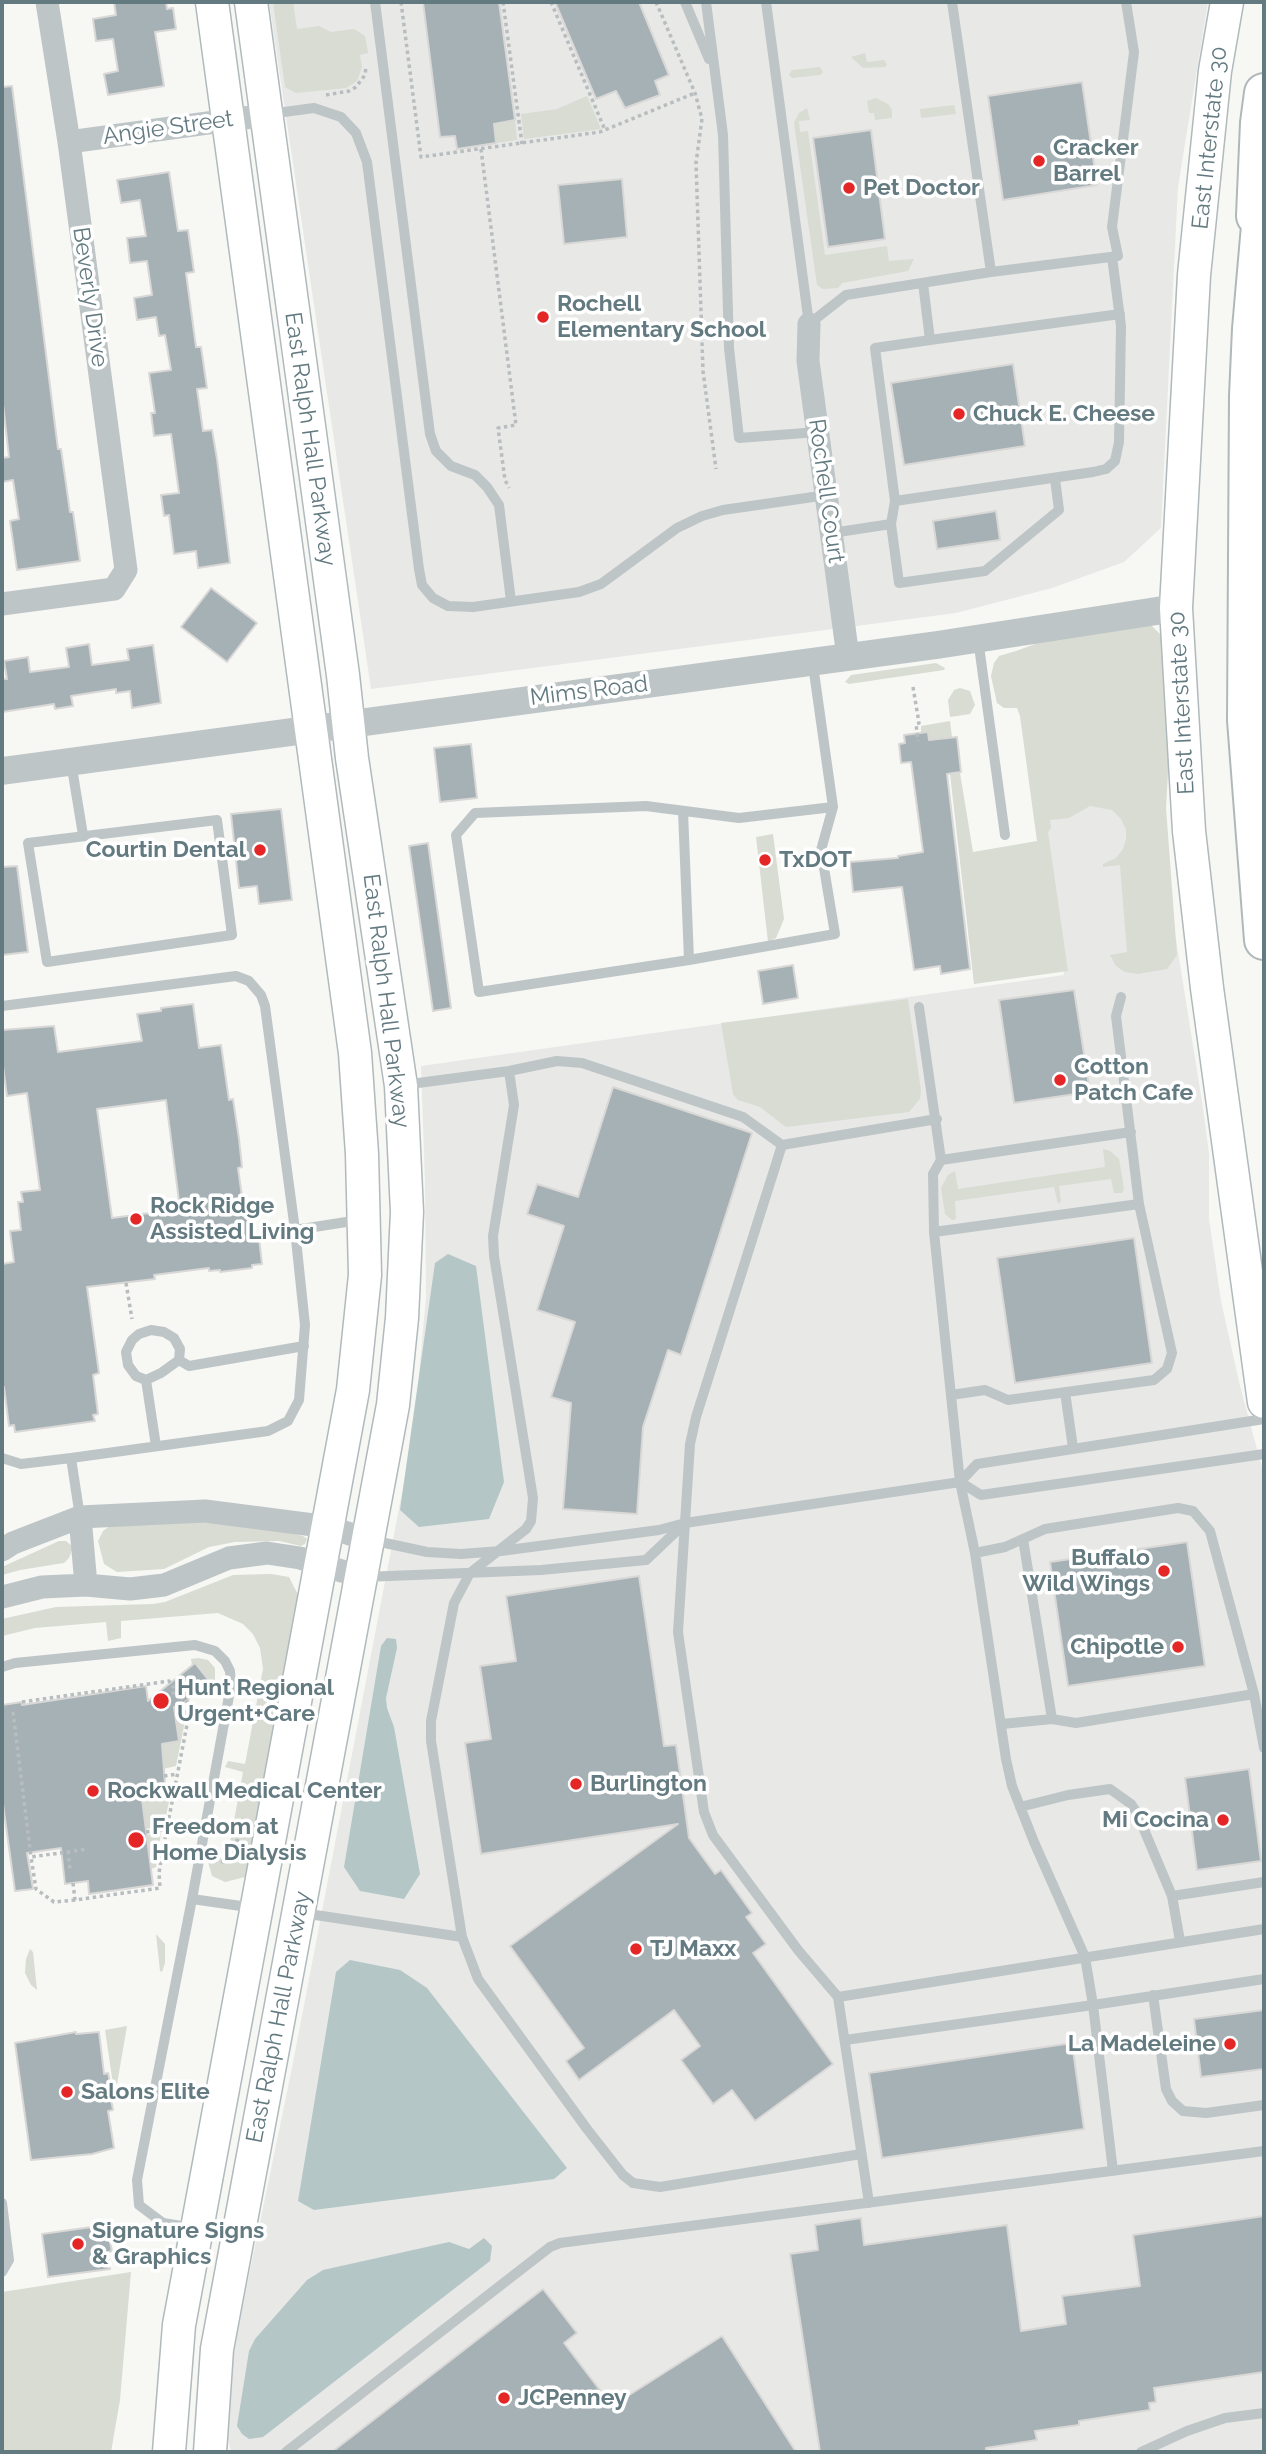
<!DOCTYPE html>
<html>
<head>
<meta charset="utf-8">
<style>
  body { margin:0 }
  #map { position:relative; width:1266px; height:2454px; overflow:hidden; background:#f7f7f4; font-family:Raleway,sans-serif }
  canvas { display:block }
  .frame { position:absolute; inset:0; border:4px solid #627a80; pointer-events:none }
</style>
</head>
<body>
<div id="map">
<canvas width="1266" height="2454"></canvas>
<div class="frame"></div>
</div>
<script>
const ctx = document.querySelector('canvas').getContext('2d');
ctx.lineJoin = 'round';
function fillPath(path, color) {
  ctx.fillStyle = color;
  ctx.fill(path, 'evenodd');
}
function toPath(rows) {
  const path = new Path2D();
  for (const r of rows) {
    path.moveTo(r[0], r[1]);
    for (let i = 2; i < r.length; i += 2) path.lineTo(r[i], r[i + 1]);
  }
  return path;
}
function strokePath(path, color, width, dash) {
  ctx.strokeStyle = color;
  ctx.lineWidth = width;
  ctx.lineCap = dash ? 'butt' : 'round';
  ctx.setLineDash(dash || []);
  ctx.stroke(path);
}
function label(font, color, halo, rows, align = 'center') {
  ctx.font = font + ' Raleway,sans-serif';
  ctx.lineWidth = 7;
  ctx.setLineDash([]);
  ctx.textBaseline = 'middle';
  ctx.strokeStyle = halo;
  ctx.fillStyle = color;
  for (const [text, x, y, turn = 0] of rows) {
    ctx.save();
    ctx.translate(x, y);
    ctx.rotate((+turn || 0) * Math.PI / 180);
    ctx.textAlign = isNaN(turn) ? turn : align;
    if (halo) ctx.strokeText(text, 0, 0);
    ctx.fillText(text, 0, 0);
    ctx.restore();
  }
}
const built = toPath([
  [269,2,1208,2,1178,187,1161,528,1124,562,1052,588,956,613,371,689],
  [1158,790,1170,902,1203,1108,1209,1153,1209,1219,1221,1301,1240,1386,1264,1475,1264,2452,231,2452,226,2430,230,2375,243,2304,292,2068,414,1430,426,1297,425,1182,421,1066,1064,975,1042,804]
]);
const green = toPath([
  [273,2,293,2,297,29,319,26,331,32,354,29,365,36,368,53,360,55,362,67,357,81,346,88,296,93,285,87],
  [865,53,867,62,884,60,887,65,885,67,863,68,851,57],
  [820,67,823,72,820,75,792,78,789,75,792,70],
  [587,96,601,129,524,139,521,114,557,109],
  [876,98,888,104,892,110,892,118,875,120,874,113,869,113,867,101],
  [954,105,956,114,921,118,920,109],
  [807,108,810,120,799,121,800,132,808,131,825,255,887,246,889,261,914,259,908,271,842,283,838,288,823,289,817,285,794,123,799,113],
  [515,120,517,140,496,143,494,124],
  [1109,617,1150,624,1161,635,1167,647,1173,685,1166,808,1177,955,1167,969,1161,970,1138,974,1125,972,1116,966,1110,955,1127,952,1120,865,1103,867,1103,864,1116,858,1123,849,1126,840,1126,829,1121,819,1112,810,1090,806,1069,818,1050,820,1051,828,1048,832,1068,971,974,984,950,774,960,773,973,852,1037,841,1020,716,1017,708,1004,708,997,703,991,676,994,663,999,656,1016,651],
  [936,663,945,668,944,670,849,684,845,682,851,675],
  [960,688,970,691,975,705,970,714,950,717,948,700,954,690],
  [950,721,952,737,929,740,928,732,921,733,921,726],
  [773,834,784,919,776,938,768,942,756,837],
  [908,999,921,1091,920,1099,909,1112,786,1127,760,1107,738,1100,733,1094,721,1023],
  [1103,1149,1110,1151,1119,1159,1124,1189,1122,1193,1114,1193,1111,1179,1059,1186,1061,1201,1058,1204,1054,1187,955,1201,956,1219,952,1220,945,1214,941,1188,948,1175,955,1171,958,1189,1105,1167],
  [164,1519,265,1527,303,1536,307,1539,305,1544,301,1546,279,1541,235,1542,209,1547,164,1569,117,1572,104,1564,98,1541,103,1531,111,1525],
  [59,1541,66,1541,73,1547,69,1558,64,1563,20,1570,2,1575,2,1567],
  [271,1574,289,1577,298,1595,245,1877,225,1882,212,1876,208,1862,209,1857,227,1859,243,1772,225,1767,228,1761,245,1764,263,1669,260,1648,253,1634,243,1624,218,1613,121,1621,121,1638,108,1641,106,1622,35,1628,2,1636,2,1619,56,1607,153,1604,165,1602,233,1575],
  [198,1658,208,1660,215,1668,215,1685,211,1686,207,1684,210,1681,196,1663,192,1665,191,1659],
  [179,1706,187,1711,176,1766,163,1769,146,1746,179,1741,174,1707],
  [173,1783,164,1825,146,1829,142,1799,161,1796,160,1785],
  [161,1832,156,1867,151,1869,147,1835],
  [156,1934,165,1944,165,1963,162,1972,160,1971],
  [30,1949,33,1952,37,1990,31,1985,25,1973,26,1959],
  [127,2026,117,2084,115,2085,113,2084,105,2030],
  [131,2272,120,2400,111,2452,2,2452,2,2292]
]);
const water = toPath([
  [448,1254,476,1266,504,1482,489,1519,419,1527,400,1510,435,1263],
  [387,1638,396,1639,397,1648,386,1698,387,1708,394,1727,420,1874,404,1899,360,1891,344,1867,381,1646],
  [350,1960,400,1970,427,1988,567,2168,554,2179,314,2210,298,2201,336,1972],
  [484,2238,492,2246,490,2261,263,2437,249,2439,242,2434,237,2426,249,2351,255,2339,307,2280,323,2270,449,2242,469,2249]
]);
const building = toPath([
  [114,2,166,2,167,9,173,8,176,29,155,32,164,86,108,95,104,74,118,71,113,39,96,41,93,19,116,15,114,2],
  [423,2,499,2,515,120,494,124,496,143,457,149,455,136,440,137,423,2],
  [555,2,639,2,669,75,655,81,660,95,625,108,616,91,596,99,555,2],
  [1082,82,1097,185,1003,200,988,96,1082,82],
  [12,86,58,449,61,449,70,512,73,512,80,561,17,570,10,521,19,519,13,480,2,482,2,458,9,457,2,395,2,87,12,86],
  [871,130,885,239,828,247,813,138,871,130],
  [169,172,178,231,188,230,194,272,186,273,196,347,201,347,207,388,197,389,203,431,212,430,217,459,230,563,198,568,196,551,174,554,169,515,164,516,161,495,179,493,171,434,154,436,151,413,155,413,149,373,171,370,165,335,159,336,156,317,137,320,134,298,152,295,147,261,130,263,127,238,146,236,140,200,121,203,117,180,169,172],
  [622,179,627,237,564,244,558,185,622,179],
  [1013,364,1025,446,904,465,891,383,1013,364],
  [996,511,1000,540,937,549,933,521,996,511],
  [211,588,257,623,227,662,181,627,211,588],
  [89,644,92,665,129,660,127,649,153,645,161,703,132,708,130,691,116,693,116,689,71,696,73,706,55,709,54,704,2,712,2,679,7,679,4,661,28,657,30,672,69,667,66,648,89,644],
  [928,732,929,740,957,737,961,772,947,774,970,969,941,974,940,966,914,970,902,887,853,892,850,862,898,858,898,856,923,852,911,762,901,763,899,744,905,743,904,735,928,732],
  [471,744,477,798,440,802,434,748,471,744],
  [281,809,292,900,259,904,257,886,239,888,231,814,281,809],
  [428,843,451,1008,433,1011,409,846,428,843],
  [17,866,28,952,2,955,2,867,17,866],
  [793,965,798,998,763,1004,758,971,793,965],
  [1074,990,1090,1092,1014,1103,999,1000,1074,990],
  [193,1004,199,1048,221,1045,229,1100,233,1099,239,1139,242,1167,238,1168,243,1204,251,1203,255,1238,259,1238,262,1264,252,1265,252,1268,220,1272,220,1270,209,1271,209,1268,154,1275,155,1279,87,1287,99,1373,93,1375,98,1414,93,1415,95,1421,15,1432,14,1425,9,1426,4,1387,2,1387,2,1264,14,1262,10,1231,21,1230,18,1202,23,1202,21,1192,40,1190,27,1093,7,1096,2,1059,2,1030,54,1026,58,1052,142,1041,137,1014,161,1011,161,1008,193,1004],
  [166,1100,180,1209,112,1218,97,1109,166,1100],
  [613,1087,752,1133,681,1355,668,1350,643,1427,637,1514,563,1509,571,1403,551,1397,575,1322,537,1310,564,1226,527,1214,537,1184,578,1197,613,1087],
  [1134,1238,1152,1363,1015,1383,997,1258,1134,1238],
  [1187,1542,1205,1666,1068,1686,1050,1562,1187,1542],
  [639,1576,664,1746,676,1745,689,1838,715,1874,721,1870,752,1913,746,1917,766,1944,753,1953,833,2064,755,2121,732,2090,713,2104,681,2060,700,2046,674,2010,579,2080,566,2061,584,2048,510,1946,678,1824,481,1854,465,1743,491,1739,480,1666,516,1661,506,1596,639,1576],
  [195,1663,210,1682,180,1706,174,1707,179,1741,162,1744,165,1784,160,1785,162,1796,142,1799,153,1885,89,1894,88,1881,65,1884,61,1848,27,1853,33,1889,15,1891,2,1797,2,1705,22,1702,22,1705,146,1686,148,1701,195,1663],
  [1249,1769,1261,1861,1197,1870,1185,1778,1249,1769],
  [1264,2010,1264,2069,1201,2077,1194,2019,1264,2010],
  [76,2032,76,2034,99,2032,104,2074,108,2073,114,2099,111,2099,113,2110,108,2111,114,2148,92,2154,31,2160,15,2043,76,2032],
  [1072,2043,1084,2129,882,2158,869,2073,1072,2043],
  [1264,2216,1264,2372,1154,2388,1156,2402,1149,2403,1150,2410,1079,2421,1079,2425,1035,2431,1037,2440,986,2448,986,2452,820,2452,790,2254,818,2250,815,2225,861,2218,864,2245,1007,2225,1021,2331,1066,2324,1062,2296,1140,2286,1133,2235,1264,2216],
  [106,2225,112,2251,108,2252,110,2269,48,2277,42,2234,106,2225],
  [543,2289,577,2333,564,2343,612,2406,722,2336,796,2452,332,2452,543,2289]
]);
const path = toPath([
  [401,2,421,157,600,132,695,93],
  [503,2,522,144],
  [551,2,605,130],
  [656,2,695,93,702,119,696,163,703,371,716,469],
  [326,95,349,91,356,87,365,75,366,67],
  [481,149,516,425,498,428,505,480,509,488],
  [913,687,919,723,916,724,918,741],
  [126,1283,132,1319],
  [22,1702,169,1681,181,1698,191,1704,162,1854,186,1858],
  [155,1704,161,1696,177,1692],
  [13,1712,31,1857],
  [164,1776,177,1774],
  [146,1832,167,1829],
  [68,1851,70,1869],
  [214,1860,224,1862,232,1857,245,1816],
  [73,1883,75,1900,160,1888,159,1873,162,1854],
  [75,1900,54,1902,36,1889,31,1857,88,1849]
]);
const service = toPath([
  [375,2,430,434,436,451,451,466,475,475,487,487,499,505,511,601],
  [685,2,709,59],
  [706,2,723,135,729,348,739,438,818,432],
  [766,2,809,324],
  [952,2,991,272],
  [269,114,314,108,341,117,356,133,367,162,419,569,422,585,433,598,448,606,473,607,579,592,601,584,677,528,702,516,723,510,827,495],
  [923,283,930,340,1120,314],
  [809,324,846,295,991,272,1118,256,1112,227,1134,52,1126,2],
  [895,501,875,348,930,340],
  [891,524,899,583,985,571,1059,510,1055,479],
  [832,533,891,524,895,501,1093,472,1106,469,1115,461,1119,442,1121,326,1112,257],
  [978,639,1005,835],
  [813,665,833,807,821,850,835,934,689,960,479,992,456,835,475,813,646,806,739,818,833,807],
  [71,762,83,835],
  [683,811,689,960],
  [217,820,232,935,47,962,28,843,217,820],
  [2,1006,236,976,249,981,261,995,265,1006,295,1230,359,1220],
  [919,1007,941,1160,933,1174,934,1232,960,1482,975,1553,1006,1759,1012,1786,1034,1842,1085,1957,1093,2005,1113,2171],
  [509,1071,514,1105,493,1236,494,1256,533,1498,531,1521,526,1529,470,1573,454,1603,431,1721,431,1741,462,1937,478,1979,587,2129,623,2175,633,2183,660,2187,861,2154],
  [403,1085,509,1071,557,1061,582,1063,743,1117,782,1145,937,1119],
  [782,1145,696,1417,690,1444,678,1632,704,1812,713,1835,798,1950,838,1997,869,2203],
  [941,1160,1131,1132],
  [934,1232,1139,1204],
  [146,1380,161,1373,179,1360,189,1366,304,1346],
  [1065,1392,1073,1448],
  [951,1395,985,1390,1008,1400,1154,1380,1167,1369,1172,1353,1139,1204,1116,1016,1121,997],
  [156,1446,146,1380,136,1376,128,1365,126,1352,132,1340,139,1334,151,1330,164,1332,174,1338,180,1349,179,1360],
  [2,1458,21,1464,71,1458,80,1517],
  [71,1458,268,1431,288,1421,299,1400,305,1325,295,1230],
  [960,1482,977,1464,1264,1419],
  [1023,1539,1052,1719],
  [371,1540,427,1552,461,1554,501,1551,659,1530,685,1523,960,1482,981,1495,1264,1454],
  [975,1553,1005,1547,1045,1529,1178,1508,1193,1511,1210,1531,1254,1694,1264,1748],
  [364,1577,541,1570,646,1560,683,1525],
  [2,1667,15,1663,195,1645,215,1651,225,1661,230,1671,231,1685,192,1899],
  [1002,1724,1052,1719,1076,1723,1254,1694],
  [1020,1807,1068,1795,1110,1789,1131,1804,1137,1813,1172,1896,1180,1941],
  [1172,1896,1264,1882],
  [302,1913,462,1937],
  [1153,1995,1166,2089,1172,2101,1183,2111,1206,2113,1264,2105],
  [838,1997,1264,1929],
  [845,2040,1093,2005,1264,1979],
  [2,2203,9,2260,2,2272],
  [194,2228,163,2223,139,2205,137,2180,192,1899,255,1908],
  [286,2452,550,2247,560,2243,1264,2151],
  [1141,2452,1187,2431,1225,2418,1264,2413]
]);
const minor = toPath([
  [69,142,266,115],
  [809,324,808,361,848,657],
  [2,604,114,589,126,570,69,142,47,2],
  [80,1517,86,1585],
  [2,1550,13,1543,80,1517,205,1511,329,1527,368,1540],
  [2,1597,42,1587,86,1585,130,1589,164,1585,229,1558,267,1553,300,1558,361,1577]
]);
const tertiary = toPath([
  [2,771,937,645,1176,608]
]);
const secondary = toPath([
  [1227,2,1215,71,1194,275,1176,608,1189,831,1207,988,1264,1402],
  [169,2452,179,2325,353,1390,365,1275,362,1154,355,1053,212,2],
  [210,2452,217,2349,393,1405,402,1318,407,1212,401,1086,352,758,343,675,251,2]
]);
const motorway = toPath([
  [1264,192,1252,329,1249,396,1247,720,1264,940],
  [1256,216,1260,123,1264,93]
]);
const markers = [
  [1039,161,7,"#e52626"],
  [849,188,7,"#e52626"],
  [543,317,7,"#e52626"],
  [959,414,7,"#e52626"],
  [260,850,7,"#e52626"],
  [765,860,7,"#e52626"],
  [1060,1080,7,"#e52626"],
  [136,1219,7,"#e52626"],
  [1164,1571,7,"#e52626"],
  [1178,1647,7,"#e52626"],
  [161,1701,9,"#e52626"],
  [576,1784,7,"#e52626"],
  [93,1791,7,"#e52626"],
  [1223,1820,7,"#e52626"],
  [136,1840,9,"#e52626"],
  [636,1949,7,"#e52626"],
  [1230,2044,7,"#e52626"],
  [67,2092,7,"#e52626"],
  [78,2244,7,"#e52626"],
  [504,2398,7,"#e52626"]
];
const streetNames = [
  ["Angie Street",168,128,-8],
  ["East Interstate 30",1210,138,-84],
  ["Beverly Drive",90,297,82],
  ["East Ralph Hall Parkway",310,439,82],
  ["Rochell Court",826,491,82],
  ["Mims Road",589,691,-7],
  ["East Interstate 30",1182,703,-93],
  ["East Ralph Hall Parkway",386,1001,83],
  ["East Ralph Hall Parkway",279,2017,-79]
];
const poiNames = [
  ["Cracker",1053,148],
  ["Barrel",1053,174],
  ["Pet Doctor",863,188],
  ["Rochell",557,304],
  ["Elementary School",557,330],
  ["Chuck E. Cheese",973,414],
  ["Courtin Dental",246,850,"right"],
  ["TxDOT",779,860],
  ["Cotton",1074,1067],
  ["Patch Cafe",1074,1093],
  ["Rock Ridge",150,1206],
  ["Assisted Living",150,1232],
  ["Buffalo",1150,1558,"right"],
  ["Wild Wings",1150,1584,"right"],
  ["Chipotle",1164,1647,"right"],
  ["Hunt Regional",177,1688],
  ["Urgent+Care",177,1714],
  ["Burlington",590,1784],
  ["Rockwall Medical Center",107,1791],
  ["Mi Cocina",1209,1820,"right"],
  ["Freedom at",152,1827],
  ["Home Dialysis",152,1853],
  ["TJ Maxx",650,1949],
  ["La Madeleine",1216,2044,"right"],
  ["Salons Elite",81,2092],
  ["Signature Signs",92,2231],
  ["& Graphics",92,2257],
  ["JCPenney",518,2398]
];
fillPath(built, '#e8e8e7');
fillPath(green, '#d8dcd3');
fillPath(water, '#b4c6c6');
fillPath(building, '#a5b1b4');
strokePath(building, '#d9d8d7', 2);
strokePath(secondary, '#b0b9bc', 35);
strokePath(motorway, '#b1b8ba', 42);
strokePath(path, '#b8bdbf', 3.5, [3.5, 3.5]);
strokePath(service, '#bec5c7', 10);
strokePath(minor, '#bec5c7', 23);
strokePath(tertiary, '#bec5c7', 28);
strokePath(secondary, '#fff', 32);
strokePath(motorway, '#fff', 38);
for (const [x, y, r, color] of markers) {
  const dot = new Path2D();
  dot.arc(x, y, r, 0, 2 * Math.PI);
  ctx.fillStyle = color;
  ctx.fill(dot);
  strokePath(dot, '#fff', 2.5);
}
label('23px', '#627a80', '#fff', streetNames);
label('bold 23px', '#627a80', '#fff', poiNames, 'left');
</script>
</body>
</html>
